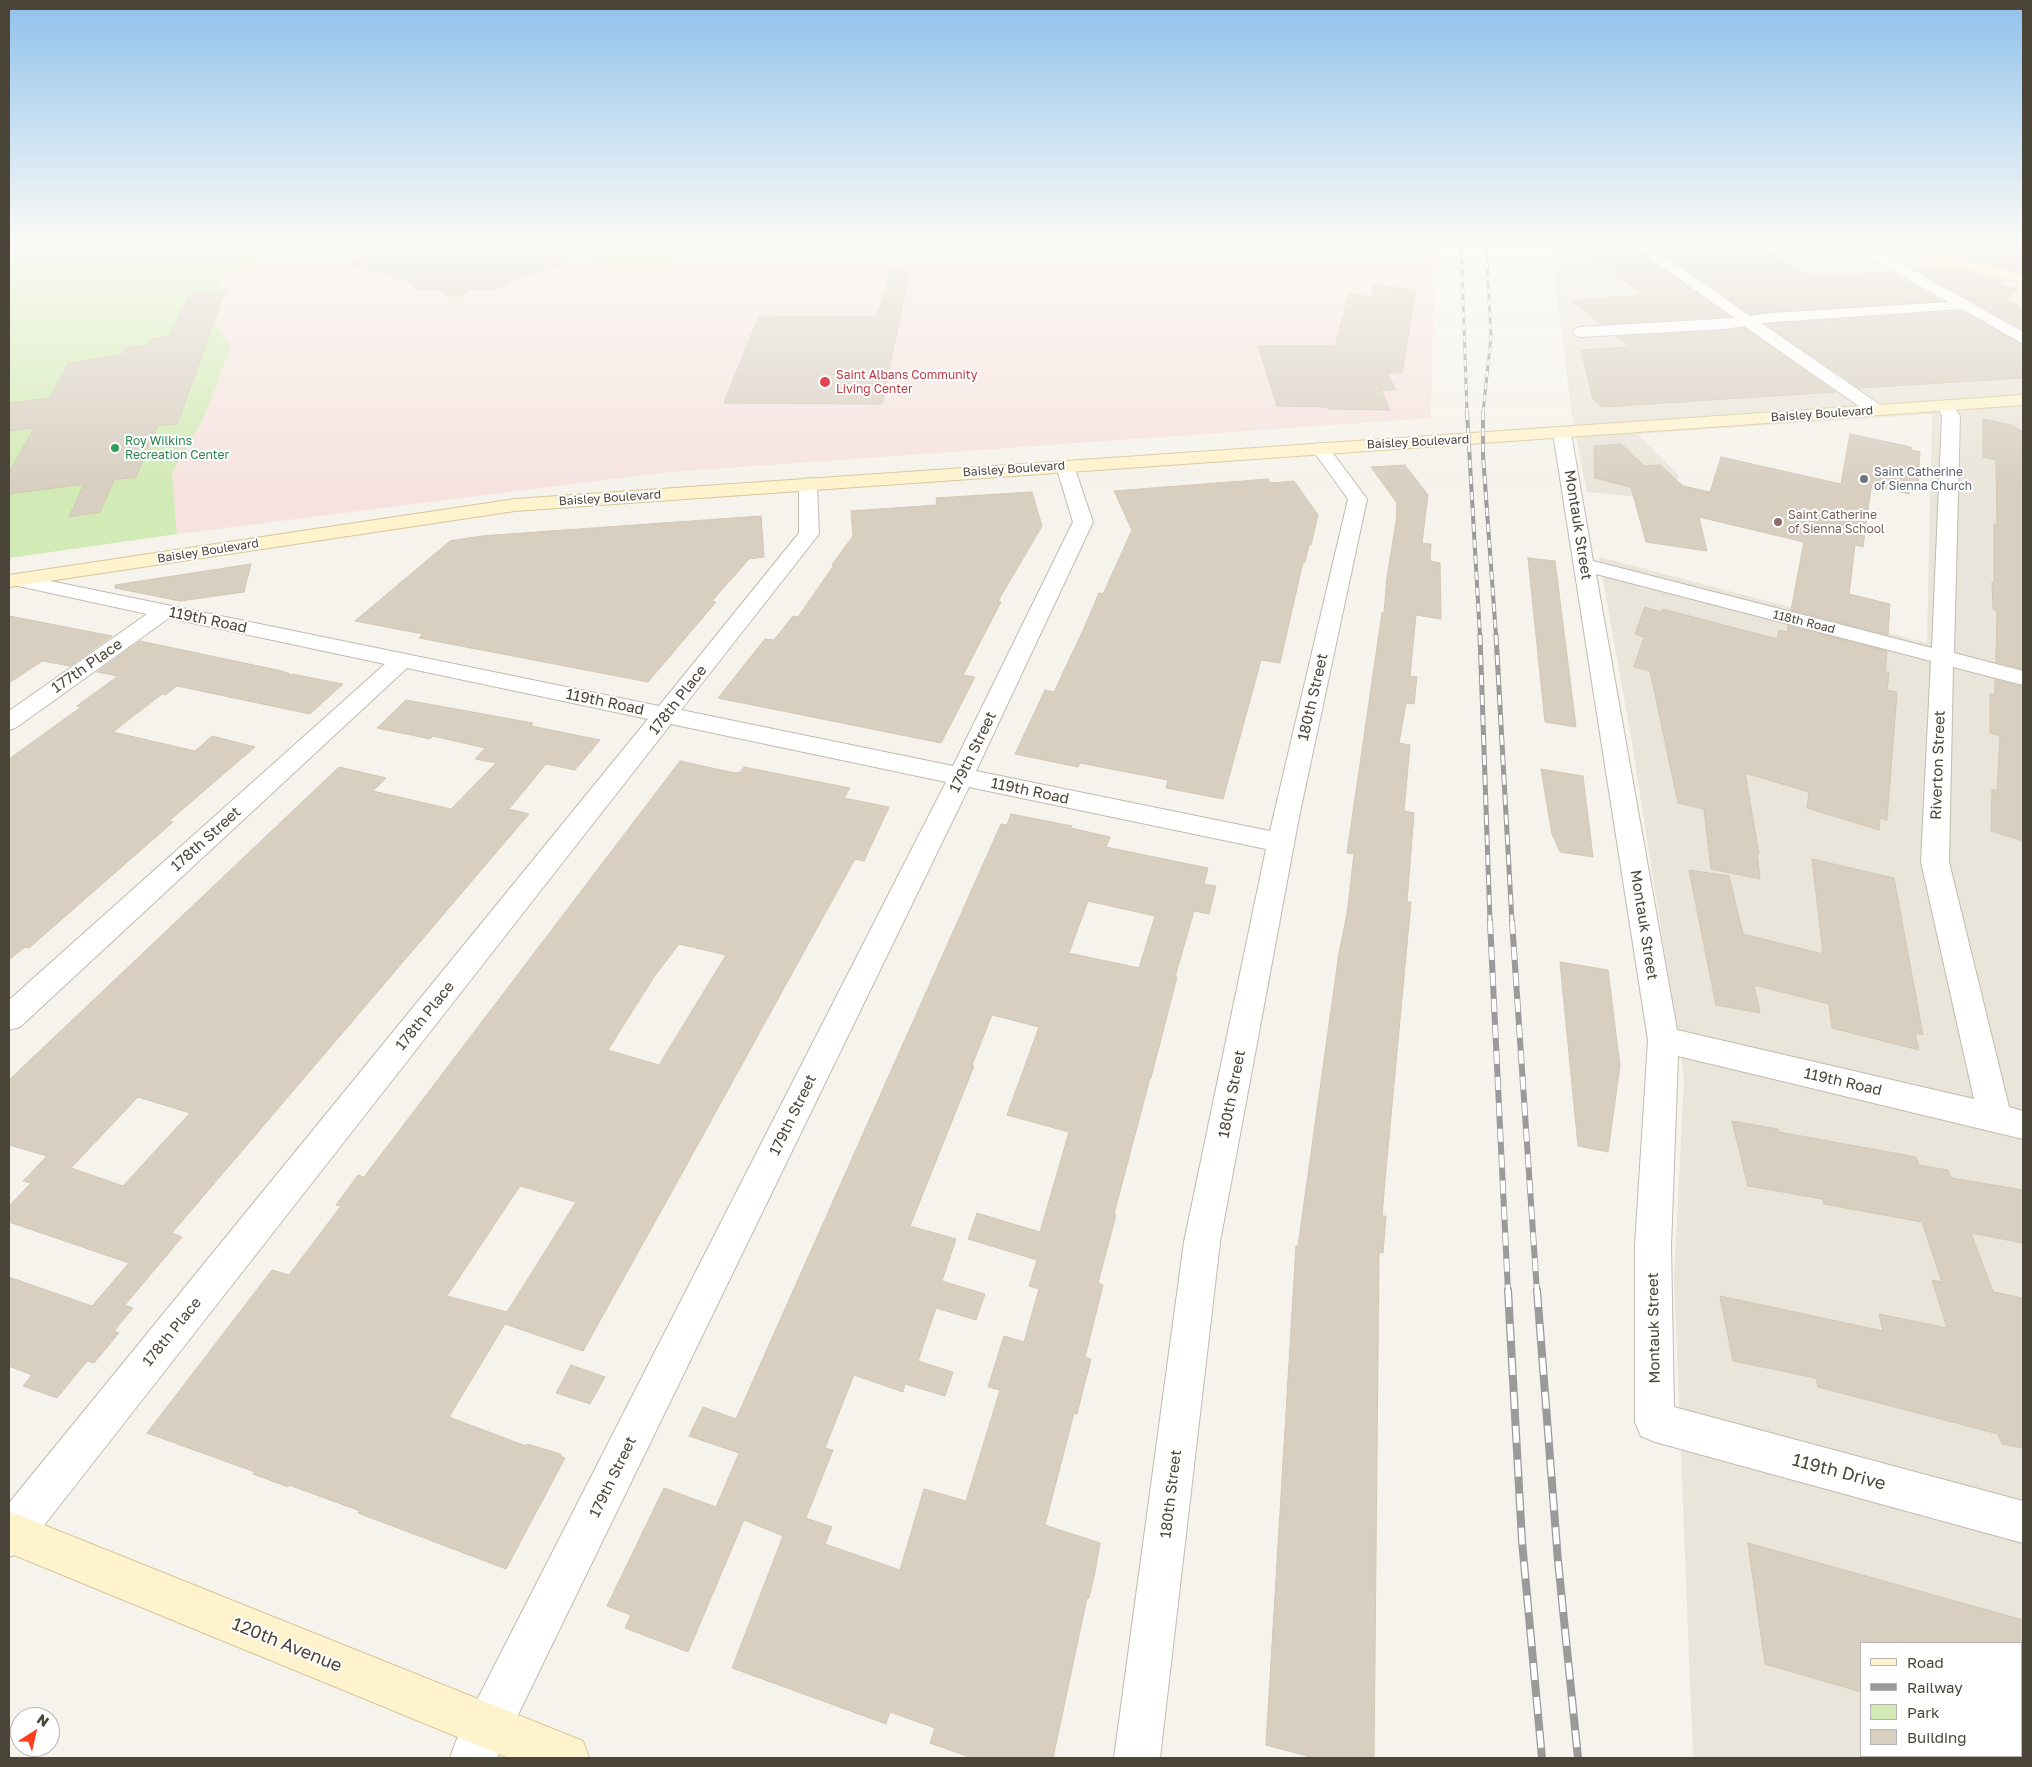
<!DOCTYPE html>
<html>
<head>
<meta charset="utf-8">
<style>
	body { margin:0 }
	#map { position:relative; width:2032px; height:1767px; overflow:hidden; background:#f6f3ec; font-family:"Golos Text",sans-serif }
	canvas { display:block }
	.frame { position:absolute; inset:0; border:10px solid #4b4439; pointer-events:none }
	.legend { position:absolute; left:1860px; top:1642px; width:162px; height:115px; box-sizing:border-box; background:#fff; border:1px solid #b7b4b0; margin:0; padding:6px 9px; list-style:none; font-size:15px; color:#4b4439 }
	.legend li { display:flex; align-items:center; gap:10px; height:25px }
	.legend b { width:25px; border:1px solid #b7b4b0 }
	.north { position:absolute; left:10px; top:1707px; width:50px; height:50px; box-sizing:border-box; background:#fff; border:1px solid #b7b4b0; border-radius:50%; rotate:35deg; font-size:14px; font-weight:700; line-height:20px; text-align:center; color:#4b4439 }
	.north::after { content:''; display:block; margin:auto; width:18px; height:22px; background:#fc3f1d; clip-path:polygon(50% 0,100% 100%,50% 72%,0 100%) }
</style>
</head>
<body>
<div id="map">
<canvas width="2032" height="1767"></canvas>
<div class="frame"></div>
<ul class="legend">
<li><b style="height:6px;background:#fff3cd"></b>Road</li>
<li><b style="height:6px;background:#9a9a9a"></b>Railway</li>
<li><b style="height:14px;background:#d2eab5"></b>Park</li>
<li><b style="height:14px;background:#d8cfc1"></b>Building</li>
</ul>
<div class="north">N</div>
</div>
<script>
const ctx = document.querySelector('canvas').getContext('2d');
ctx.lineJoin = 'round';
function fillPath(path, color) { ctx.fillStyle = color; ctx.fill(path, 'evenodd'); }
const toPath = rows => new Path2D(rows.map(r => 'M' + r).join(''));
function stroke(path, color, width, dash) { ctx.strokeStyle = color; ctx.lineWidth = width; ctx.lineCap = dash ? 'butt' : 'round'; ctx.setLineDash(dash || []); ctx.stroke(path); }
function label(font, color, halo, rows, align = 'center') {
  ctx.font = font + ' "Golos Text",sans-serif'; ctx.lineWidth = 4; ctx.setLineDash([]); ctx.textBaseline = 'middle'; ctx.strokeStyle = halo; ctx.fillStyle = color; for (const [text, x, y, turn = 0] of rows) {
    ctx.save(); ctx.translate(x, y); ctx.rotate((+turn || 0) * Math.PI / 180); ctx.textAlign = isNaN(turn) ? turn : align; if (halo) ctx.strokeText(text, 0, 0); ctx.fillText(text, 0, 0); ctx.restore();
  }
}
fillPath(toPath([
	[1550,240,1623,240,1743,325,1967,313,2023,345,2023,1758,1693,1758,1674,1278,1684,1077,1632,743,1599,557,1927,643,1932,414,1638,434,1679,476,1667,500,1587,492,1572,416],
	[1861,1643,2021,1643,2021,1756,1861,1756]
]), '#eae5da');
fillPath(toPath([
	[1881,240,1982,240,2023,250,2023,274],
	[1876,250,2023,285,2023,332]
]), '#f7ead8');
fillPath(toPath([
	[1651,240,1829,240,1920,291,1743,303]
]), '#efe8d6');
fillPath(toPath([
	[308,240,1435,240,1431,418,669,472,177,534,172,473,203,420,207,313,223,277]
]), '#f6e3e0');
fillPath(toPath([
	[9,240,308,240,223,277,207,313,231,346,203,420,172,473,177,534,9,558],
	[604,240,686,240,674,264,589,264]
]), '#d2eab5');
const building = toPath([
	[377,240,500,240,487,256,569,255,570,262,511,280,506,287,497,287,495,289,468,289,463,296,448,296,438,289,411,289,416,284,380,273,382,271,373,271,352,265,377,240],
	[1682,240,1750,240,1805,274,1819,273,1824,276,1891,272,1942,301,1750,314,1647,242,1682,240],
	[1941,240,2003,240,2023,245,2023,270,2018,269,2016,271,1991,265,2001,265,1940,250,1941,240],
	[1626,243,1729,316,1601,324,1573,301,1643,295,1581,246,1626,243],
	[1951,268,2005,281,2001,285,2018,289,2007,299,2023,308,2023,330,1917,270,1951,268],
	[891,269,909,274,882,404,724,403,759,316,877,317,891,269],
	[1374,285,1416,290,1402,373,1387,373,1396,390,1381,390,1390,410,1329,409,1327,407,1277,406,1258,346,1335,346,1349,294,1371,297,1374,285],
	[226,289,177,424,157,426,136,477,114,480,100,512,69,517,84,484,9,494,9,473,34,428,9,431,9,403,50,398,69,363,122,355,125,348,147,346,150,339,169,337,191,292,226,289],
	[1962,311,2023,345,2023,378,1859,388,1766,324,1962,311],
	[1744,328,1835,392,1602,407,1593,399,1581,350,1629,347,1616,337,1725,331,1744,328],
	[1983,419,2011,425,2023,432,2023,669,1996,662,1997,611,1993,609,1992,582,1994,583,1994,524,1997,525,1996,460,1983,457,1983,419],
	[1850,434,1911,447,1911,450,1920,452,1918,482,1914,481,1913,486,1910,485,1909,494,1883,488,1882,491,1871,488,1863,547,1855,545,1849,594,1890,604,1888,635,1791,610,1804,542,1699,517,1707,551,1646,542,1631,487,1595,478,1594,446,1621,444,1644,466,1660,465,1683,486,1710,492,1721,457,1841,484,1850,434],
	[1405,465,1428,495,1422,543,1431,544,1430,561,1440,563,1441,619,1416,615,1410,676,1417,677,1414,704,1406,703,1399,743,1410,745,1404,811,1414,813,1407,902,1411,902,1385,1180,1382,1216,1386,1216,1383,1253,1379,1252,1374,1758,1314,1758,1266,1745,1296,1246,1298,1246,1339,953,1347,914,1354,854,1347,853,1382,613,1384,613,1387,577,1396,522,1397,503,1371,467,1405,465],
	[1268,479,1270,483,1294,481,1318,515,1311,545,1309,545,1305,562,1303,562,1280,663,1261,660,1223,799,1166,788,1168,780,1080,763,1078,767,1015,754,1045,690,1054,692,1085,626,1099,593,1103,594,1132,530,1114,491,1268,479],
	[1032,492,1042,526,998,601,1001,602,963,675,975,677,941,743,718,698,765,639,774,640,793,616,798,617,834,565,832,565,853,536,851,511,937,505,936,498,1032,492],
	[761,516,764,557,749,559,712,601,716,602,648,682,419,638,423,634,355,621,450,541,481,536,761,516],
	[1528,558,1555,561,1576,727,1545,722,1528,558],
	[251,564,244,592,180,601,115,588,115,585,251,564],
	[1645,607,1662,612,1663,609,1777,639,1779,630,1787,632,1788,626,1887,651,1885,672,1889,672,1887,690,1897,692,1887,820,1880,818,1879,830,1807,808,1809,792,1745,773,1759,854,1757,853,1760,879,1711,869,1704,809,1678,803,1650,671,1634,667,1644,637,1635,634,1645,607],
	[9,616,112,636,70,666,42,661,9,683,9,616],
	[140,641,282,671,290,674,290,677,292,674,343,684,310,714,177,686,165,695,162,694,113,732,195,751,212,736,255,747,169,821,173,822,100,886,29,948,25,947,9,960,9,759,81,707,77,706,118,676,97,672,140,641],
	[1995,680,2023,687,2023,841,1991,831,1992,789,1997,791,2000,736,1990,733,1990,694,1995,695,1995,680],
	[406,700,533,723,531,726,600,740,575,770,546,764,509,809,529,814,172,1233,182,1237,125,1305,133,1308,114,1331,119,1333,94,1363,87,1361,57,1398,23,1386,32,1375,9,1366,9,1277,92,1306,129,1263,9,1222,9,1206,31,1183,23,1181,47,1156,9,1145,9,1080,339,767,386,778,373,791,451,809,496,763,475,759,485,748,433,736,430,739,377,728,406,700],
	[138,1097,190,1113,123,1186,71,1168,138,1097],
	[680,761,735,773,740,772,744,767,850,788,844,798,889,807,864,861,855,859,675,1186,583,1351,505,1324,449,1417,526,1446,527,1444,561,1454,560,1456,565,1458,506,1569,358,1513,360,1511,289,1485,288,1487,253,1474,255,1472,147,1433,272,1270,289,1275,341,1206,336,1205,358,1175,364,1177,680,761],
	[679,944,726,955,659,1065,608,1050,654,977,679,944],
	[520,1186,576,1202,507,1312,447,1296,520,1186],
	[1541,769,1583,776,1593,857,1560,852,1552,834,1541,769],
	[1011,814,1072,826,1071,828,1110,837,1106,847,1208,868,1204,884,1216,886,1209,914,1194,911,1175,977,1177,977,1151,1078,1150,1078,1114,1214,1116,1215,1098,1283,1103,1285,1085,1357,1091,1359,1077,1414,1074,1413,1045,1525,1100,1543,1095,1572,1089,1598,1087,1598,1053,1758,972,1758,930,1743,935,1728,890,1712,886,1724,732,1668,783,1536,744,1520,688,1652,625,1628,631,1615,607,1606,664,1488,716,1507,739,1453,689,1436,703,1407,736,1419,1001,824,1007,825,1011,814],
	[1088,901,1155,916,1139,968,1069,953,1088,901],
	[992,1015,1039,1027,1007,1115,1069,1132,1040,1232,977,1213,968,1239,1037,1260,1029,1286,1039,1289,1024,1342,1004,1336,988,1387,1000,1390,966,1501,924,1489,900,1570,825,1544,832,1527,806,1518,833,1450,825,1448,854,1375,903,1392,905,1384,945,1396,953,1372,918,1361,936,1308,976,1320,985,1294,942,1281,956,1239,910,1226,974,1066,972,1065,992,1015],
	[1812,859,1894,878,1923,1035,1915,1033,1919,1050,1832,1028,1829,1004,1754,985,1760,1013,1716,1005,1689,870,1729,876,1743,934,1823,954,1812,859],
	[1560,962,1608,970,1620,1066,1608,1152,1578,1146,1560,962],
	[1732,1121,1778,1129,1779,1132,1916,1157,1919,1165,1948,1170,1951,1178,2023,1190,2023,1243,1971,1233,1993,1292,2023,1298,2023,1448,2002,1444,1998,1434,1818,1387,1816,1378,1733,1361,1720,1296,1883,1331,1879,1314,1947,1328,1932,1280,1942,1282,1922,1222,1824,1204,1823,1199,1748,1186,1732,1121],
	[571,1365,605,1377,590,1404,556,1393,571,1365],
	[1748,1543,2023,1620,2023,1643,1861,1643,1861,1692,1765,1664,1748,1543]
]);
fillPath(building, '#d8cfc1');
stroke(building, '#d3c7b4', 1);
const street = toPath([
	[1625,240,1640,240,1750,316,1771,313,1948,302,1860,252,1852,241,1865,240,1870,246,2023,332,2023,343,2018,341,1962,309,1761,323,1882,406,1885,410,1882,414,1876,415,1870,414,1744,326,1725,329,1580,337,1575,335,1572,332,1575,329,1580,327,1734,318,1625,240],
	[1945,401,1951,402,1960,416,1954,653,2023,671,2023,685,1953,667,1949,862,2009,1107,2023,1111,2023,1139,1678,1056,1671,1246,1674,1407,2023,1501,2023,1543,1655,1442,1641,1436,1635,1422,1635,1246,1648,1040,1553,433,1556,429,1562,428,1568,429,1571,433,1593,561,1932,648,1942,416,1937,406,1939,402,1945,401],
	[1596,574,1931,661,1921,862,1974,1099,1677,1030,1596,574],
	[1320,443,1326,444,1367,499,1299,817,1220,1242,1160,1758,1114,1758,1184,1242,1266,849,969,787,497,1758,450,1758,456,1741,946,782,671,724,24,1551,9,1557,9,1503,648,719,407,668,20,1027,9,1030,9,1000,385,664,169,618,17,727,9,730,9,711,147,614,9,584,9,576,16,574,659,706,799,533,799,484,801,480,808,478,815,480,817,484,819,534,681,710,953,766,1073,522,1056,466,1059,462,1065,461,1071,462,1074,466,1093,522,976,771,1270,831,1348,499,1311,448,1314,444,1320,443]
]);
const secondary = toPath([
	[1851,240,1875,240,2023,275,2023,283,1857,244,1851,240],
	[2023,395,2023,405,515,511,9,587,9,575,515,499,2023,395],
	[9,1511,583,1741,589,1758,509,1758,9,1553,9,1511]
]);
stroke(street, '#c2bbae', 2);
stroke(secondary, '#d6c79b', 2);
fillPath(street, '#fff');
fillPath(secondary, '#fff3cd');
const railFar4 = toPath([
	[1461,240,1467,413],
	[1483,413,1491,336,1486,240]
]);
const railFar3 = toPath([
	[1467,412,1480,636],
	[1483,412,1483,455,1496,636]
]);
const railFar2 = toPath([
	[1480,635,1490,922],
	[1496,635,1512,922]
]);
const railFar1 = toPath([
	[1490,921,1508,1292],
	[1512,921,1537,1292]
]);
const rail = toPath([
	[1508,1290,1522,1541,1542,1758],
	[1537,1290,1558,1561,1578,1758]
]);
stroke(railFar4, '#9a9a9a', 3);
stroke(railFar3, '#9a9a9a', 4);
stroke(railFar2, '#9a9a9a', 5);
stroke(railFar1, '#9a9a9a', 6);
stroke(rail, '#9a9a9a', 8);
stroke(railFar4, '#fff', 2, [6]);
stroke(railFar3, '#fff', 2.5, [8]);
stroke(railFar2, '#fff', 3, [10]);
stroke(railFar1, '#fff', 4.5, [13]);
stroke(rail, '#fff', 5.5, [17]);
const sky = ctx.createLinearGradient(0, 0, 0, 488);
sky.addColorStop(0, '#8fc1ec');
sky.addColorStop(0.49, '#fbfaf6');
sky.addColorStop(1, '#fbfaf600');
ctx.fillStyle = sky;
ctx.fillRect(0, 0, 2032, 488);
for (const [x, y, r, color] of [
	[825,382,6,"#e0444e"],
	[115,448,5,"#2e9e5b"],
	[1864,479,5,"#6b7280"],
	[1778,522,5,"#8d6e63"]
]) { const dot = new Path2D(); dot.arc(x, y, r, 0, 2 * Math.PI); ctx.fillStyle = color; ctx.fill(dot); stroke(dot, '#fff', 2); }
label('12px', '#be3a42', '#fff', [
	["Saint Albans Community",836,375],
	["Living Center",836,389]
], 'left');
label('12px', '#4b4439', '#fff', [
	["Baisley Boulevard",1822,414,-4],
	["Baisley Boulevard",1418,442,-3],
	["Baisley Boulevard",1014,469,-4],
	["Baisley Boulevard",610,498,-4],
	["Baisley Boulevard",208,551,-9],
	["118th Road",1804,622,14]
]);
label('12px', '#27864d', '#fff', [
	["Roy Wilkins",125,441],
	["Recreation Center",125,455]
], 'left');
label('12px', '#5b616d', '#fff', [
	["Saint Catherine",1874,472],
	["of Sienna Church",1874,486]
], 'left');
label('12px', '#785e54', '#fff', [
	["Saint Catherine",1788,515],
	["of Sienna School",1788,529]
], 'left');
label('15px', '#4b4439', '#fff', [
	["Montauk Street",1578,525,81],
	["119th Road",208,620,12],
	["177th Place",87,666,-35],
	["180th Street",1313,697,-77],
	["178th Place",678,700,-52],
	["119th Road",605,702,12],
	["179th Street",973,752,-64],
	["Riverton Street",1938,765,-88],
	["119th Road",1030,791,12],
	["178th Street",206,839,-42],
	["Montauk Street",1644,925,81],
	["178th Place",425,1016,-51],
	["119th Road",1843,1082,13],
	["180th Street",1232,1094,-79],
	["179th Street",793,1115,-64],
	["Montauk Street",1654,1328,-91],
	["178th Place",172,1332,-51],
	["179th Street",613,1477,-64],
	["180th Street",1171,1494,-83]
]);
label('18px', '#4b4439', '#fff', [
	["119th Drive",1839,1472,15],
	["120th Avenue",287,1645,22]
]);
</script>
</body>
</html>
